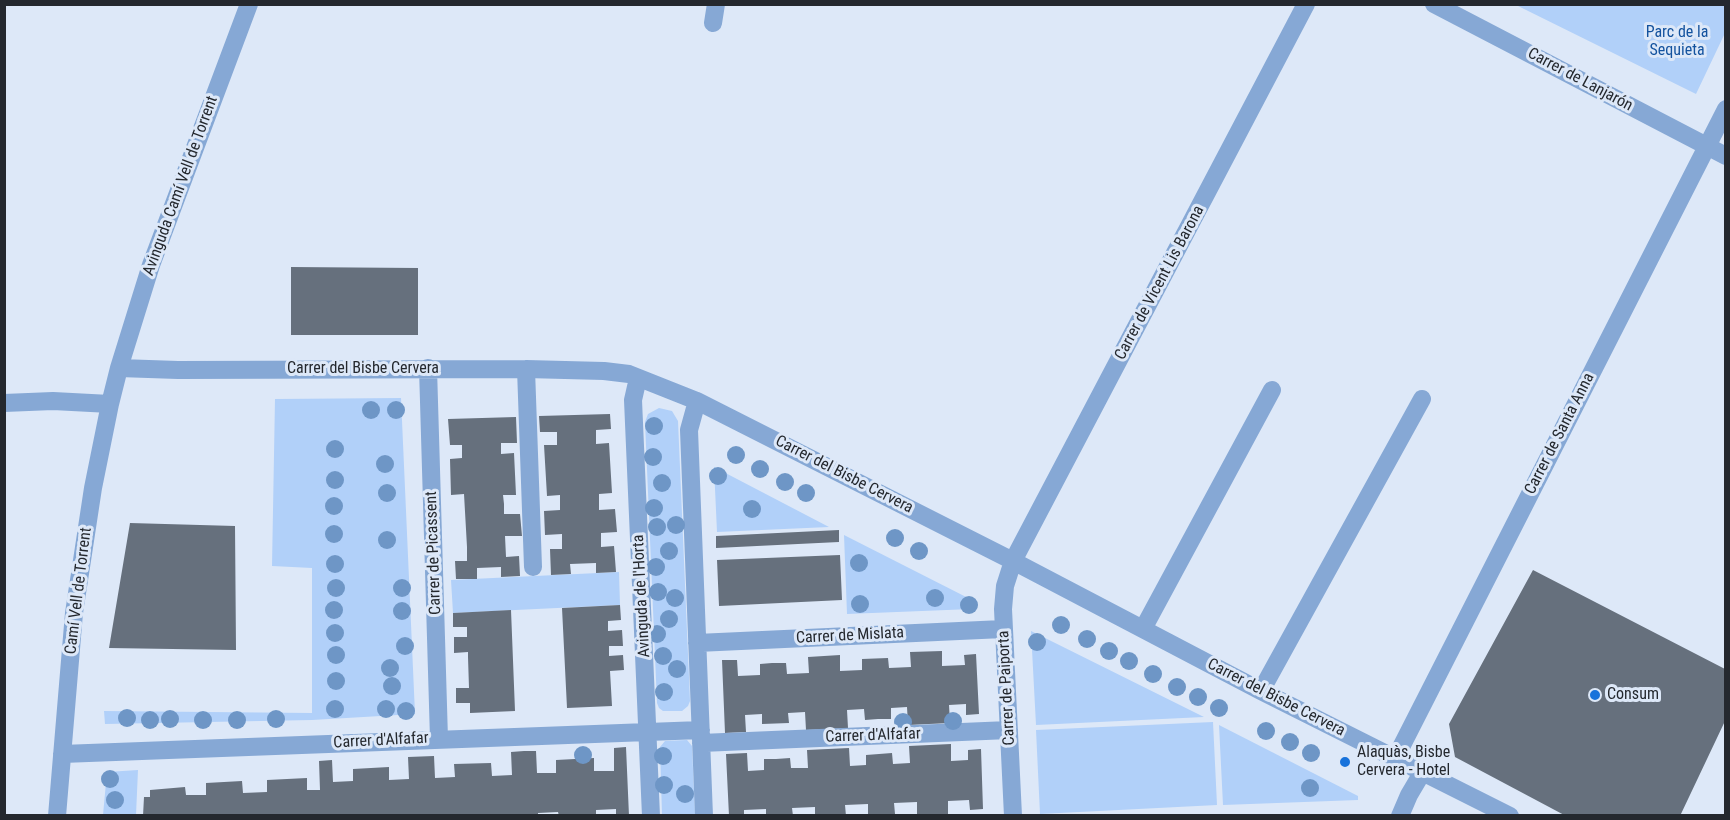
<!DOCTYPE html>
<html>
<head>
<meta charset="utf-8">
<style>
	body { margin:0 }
	#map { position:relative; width:1730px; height:820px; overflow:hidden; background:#dde8f8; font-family:"Roboto Condensed",sans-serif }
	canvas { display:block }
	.frame { position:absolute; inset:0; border:6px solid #24282e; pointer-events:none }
</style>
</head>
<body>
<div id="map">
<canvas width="1730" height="820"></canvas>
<div class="frame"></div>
</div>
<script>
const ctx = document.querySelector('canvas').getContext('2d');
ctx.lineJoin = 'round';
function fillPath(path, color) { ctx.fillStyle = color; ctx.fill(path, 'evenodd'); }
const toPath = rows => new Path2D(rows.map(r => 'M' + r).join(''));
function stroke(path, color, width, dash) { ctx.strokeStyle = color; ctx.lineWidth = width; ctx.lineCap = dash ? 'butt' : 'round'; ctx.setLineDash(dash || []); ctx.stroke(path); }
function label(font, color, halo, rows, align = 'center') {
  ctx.font = font + ' "Roboto Condensed",sans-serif'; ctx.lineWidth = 6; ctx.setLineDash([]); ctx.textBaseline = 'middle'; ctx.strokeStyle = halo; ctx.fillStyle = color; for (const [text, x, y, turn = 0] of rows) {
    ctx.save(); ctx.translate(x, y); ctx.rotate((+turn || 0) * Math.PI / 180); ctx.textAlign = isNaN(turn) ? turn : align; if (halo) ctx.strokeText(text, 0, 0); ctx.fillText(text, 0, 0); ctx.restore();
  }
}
fillPath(toPath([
	[1516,5,1725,5,1725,33,1696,94],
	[401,398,415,714,312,720,105,724,104,711,312,713,312,568,272,566,275,399],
	[659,408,672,411,678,421,690,701,688,706,682,711,663,711,659,708,657,703,645,422,648,414],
	[714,467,829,527,717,532],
	[844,535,974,601,972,609,847,614],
	[619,572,620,605,453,613,451,580],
	[1031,631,1204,717,1036,725],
	[1213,722,1217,805,1040,814,1036,730],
	[1219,725,1358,796,1358,800,1223,805],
	[687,740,692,746,695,815,662,815,660,747,665,741],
	[138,770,136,815,103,815,107,772]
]), '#b1d0f9');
fillPath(toPath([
	[291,267,418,268,418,335,291,335],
	[610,414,611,429,596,430,596,444,609,443,612,493,599,494,599,510,615,509,617,532,601,533,601,547,614,546,616,572,596,573,596,563,570,564,571,574,551,575,550,549,562,549,562,534,545,535,544,511,560,510,560,495,547,496,544,445,557,445,557,432,540,432,539,416],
	[516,417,517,443,501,443,501,454,514,453,516,495,503,495,504,504,504,514,520,514,522,536,505,536,506,557,519,556,520,576,501,577,501,567,477,568,477,579,456,579,455,561,467,561,467,547,464,494,451,495,450,459,462,458,462,445,450,445,448,419],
	[130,523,235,526,236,650,109,648],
	[839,530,839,542,716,548,716,536],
	[840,555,842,600,719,606,717,560],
	[1533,570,1725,669,1725,721,1680,816,1566,816,1455,757,1449,724],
	[620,605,621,620,608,621,608,631,622,630,623,646,609,646,609,656,623,655,624,670,610,671,612,706,567,708,562,608],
	[511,610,515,711,470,713,470,703,456,703,456,688,469,688,468,657,468,652,454,653,454,637,467,637,467,627,453,627,453,613],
	[942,651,942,666,965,665,964,655,976,654,979,714,966,715,966,704,949,705,950,723,908,725,907,707,891,708,891,719,878,719,865,720,864,709,847,710,848,728,806,730,805,712,788,713,789,723,762,724,762,714,745,715,746,732,725,733,722,660,737,660,738,676,760,675,760,664,772,663,786,663,787,674,809,673,808,657,840,655,840,671,862,670,862,659,888,658,889,668,911,667,910,652],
	[951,744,951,761,968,760,968,750,981,749,983,809,970,810,969,800,948,801,948,816,917,816,917,802,894,803,895,814,868,815,868,804,845,805,846,816,815,816,815,807,792,808,793,816,766,816,766,809,744,810,744,816,729,816,726,754,747,753,748,771,764,770,764,759,776,759,790,758,791,768,808,768,807,750,849,748,850,766,866,765,866,755,892,753,893,764,910,763,909,746],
	[626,747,629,816,616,816,616,809,596,810,596,816,559,816,558,812,538,813,538,816,513,816,513,814,494,816,143,816,144,797,150,797,150,790,185,787,186,795,206,795,206,783,242,781,243,793,267,792,267,780,307,778,307,790,320,790,319,761,332,760,333,782,353,781,353,769,389,767,389,780,409,779,408,757,434,756,435,778,455,777,454,764,491,763,492,776,512,775,511,752,524,751,536,751,537,773,556,773,556,760,594,758,594,771,614,771,614,748]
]), '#66707d');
stroke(toPath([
	[1434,4,1726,156],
	[713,23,716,4],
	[119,368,178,370,526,369,604,371,629,374,697,401,1013,561,1261,691,1510,816],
	[428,368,439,739],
	[526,369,533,567],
	[638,378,633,400,651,816],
	[697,401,689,430,704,816],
	[4,403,53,401,110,404],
	[1143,629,1272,390],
	[697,643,1003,629],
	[1261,691,1422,399],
	[701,743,1009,730],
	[62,754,701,730],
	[1395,759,1726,109],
	[57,816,74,613,93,488,110,404,119,368,151,265,249,4],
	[1013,816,1003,609,1005,586,1013,561,1306,4],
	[1400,816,1409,795,1422,773]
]), '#86a8d5', 18);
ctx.fillStyle = '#6e96c6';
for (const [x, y] of [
	[371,410],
	[396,410],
	[654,426],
	[335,449],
	[736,455],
	[653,457],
	[385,464],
	[760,469],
	[718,476],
	[335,480],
	[785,482],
	[662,483],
	[387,493],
	[806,493],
	[334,506],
	[654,508],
	[752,509],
	[676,525],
	[657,527],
	[334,534],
	[895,538],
	[387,540],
	[669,551],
	[919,551],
	[859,563],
	[335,564],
	[656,567],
	[336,588],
	[402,588],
	[658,592],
	[675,598],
	[935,598],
	[860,604],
	[969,605],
	[334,610],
	[402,611],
	[669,619],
	[1061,625],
	[335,633],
	[657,634],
	[1087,639],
	[1037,642],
	[405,646],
	[1109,651],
	[336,655],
	[663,656],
	[1129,661],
	[390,668],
	[677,669],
	[1153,674],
	[336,681],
	[392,686],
	[1177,687],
	[664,692],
	[1198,697],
	[1219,708],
	[335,709],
	[386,709],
	[406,711],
	[127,718],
	[170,719],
	[276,719],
	[150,720],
	[203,720],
	[237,720],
	[953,721],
	[903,722],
	[1266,731],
	[1290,742],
	[1311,753],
	[583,755],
	[663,756],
	[110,779],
	[664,785],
	[1310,788],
	[685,794],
	[115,800]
]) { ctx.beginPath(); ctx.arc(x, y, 9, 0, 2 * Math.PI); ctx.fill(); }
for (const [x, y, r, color] of [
	[1595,695,6,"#1772db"],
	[1345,762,6,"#1772db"]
]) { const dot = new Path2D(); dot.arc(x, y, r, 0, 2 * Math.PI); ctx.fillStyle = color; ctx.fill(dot); stroke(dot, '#dde8f8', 2); }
label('16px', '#13529e', '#dde8f8', [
	["Parc de la",1677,33],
	["Sequieta",1677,51]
]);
label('16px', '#24282e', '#dde8f8', [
	["Carrer de Lanjarón",1580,80,28],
	["Avinguda Camí Vell de Torrent",181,186,-70],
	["Carrer de Vicent Lis Barona",1160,283,-62],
	["Carrer del Bisbe Cervera",363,369],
	["Carrer de Santa Anna",1560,434,-63],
	["Carrer del Bisbe Cervera",844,475,27],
	["Carrer de Picassent",434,553,-92],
	["Camí Vell de Torrent",79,591,-83],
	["Avinguda de l'Horta",642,596,-93],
	["Carrer de Mislata",850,636,-3],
	["Carrer de Paiporta",1007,688,-93],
	["Carrer del Bisbe Cervera",1276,698,27],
	["Carrer d'Alfafar",873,736,-2],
	["Carrer d'Alfafar",381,741,-3]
]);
label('16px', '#24282e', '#dde8f8', [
	["Consum",1607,695],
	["Alaquàs, Bisbe",1357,753],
	["Cervera - Hotel",1357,771]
], 'left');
</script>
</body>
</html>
